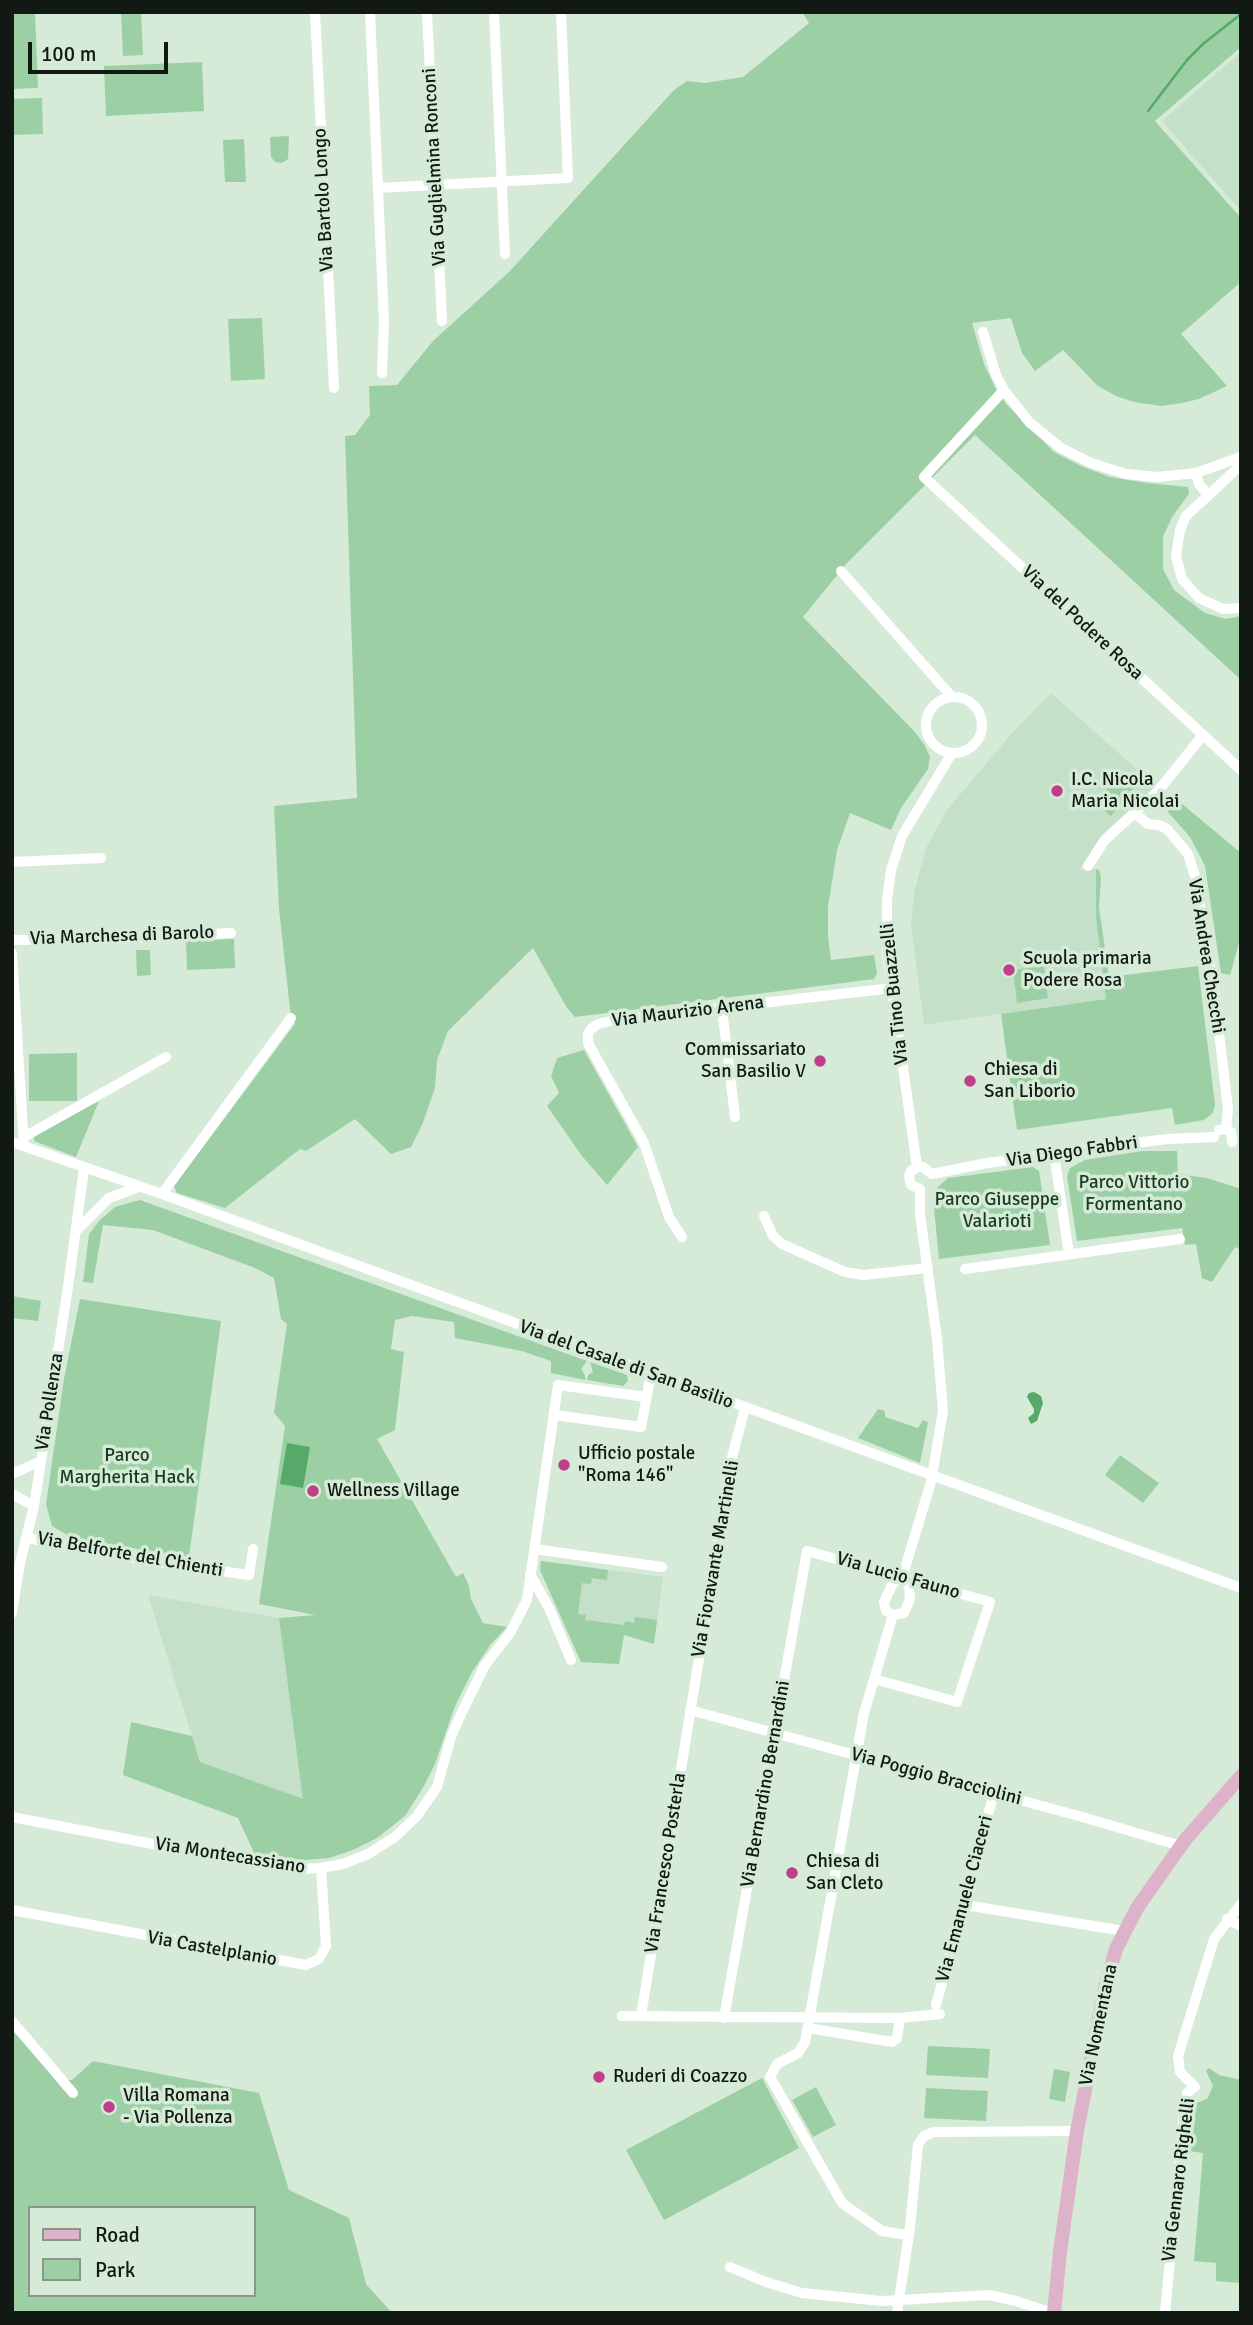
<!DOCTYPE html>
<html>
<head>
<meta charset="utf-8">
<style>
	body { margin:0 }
	#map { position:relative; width:1253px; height:2325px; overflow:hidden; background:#d5ebd8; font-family:Signika,sans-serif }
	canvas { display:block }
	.frame { position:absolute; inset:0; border:14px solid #111912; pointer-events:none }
	.legend { position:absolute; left:28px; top:2206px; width:228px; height:91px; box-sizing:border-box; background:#d5ebd8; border:2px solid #879789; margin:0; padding:9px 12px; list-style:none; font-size:21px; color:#111912 }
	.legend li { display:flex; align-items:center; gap:14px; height:35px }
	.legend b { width:35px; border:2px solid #879789 }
	.scale { position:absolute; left:28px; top:42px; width:140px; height:32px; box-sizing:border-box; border:4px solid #111912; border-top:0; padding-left:9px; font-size:21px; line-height:24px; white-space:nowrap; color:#111912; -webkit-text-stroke:5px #d5ebd8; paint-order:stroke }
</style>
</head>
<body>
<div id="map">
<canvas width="1253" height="2325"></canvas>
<div class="frame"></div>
<ul class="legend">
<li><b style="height:9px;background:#ddb3c9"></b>Road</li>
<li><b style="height:19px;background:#9ccfa4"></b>Park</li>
</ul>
<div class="scale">100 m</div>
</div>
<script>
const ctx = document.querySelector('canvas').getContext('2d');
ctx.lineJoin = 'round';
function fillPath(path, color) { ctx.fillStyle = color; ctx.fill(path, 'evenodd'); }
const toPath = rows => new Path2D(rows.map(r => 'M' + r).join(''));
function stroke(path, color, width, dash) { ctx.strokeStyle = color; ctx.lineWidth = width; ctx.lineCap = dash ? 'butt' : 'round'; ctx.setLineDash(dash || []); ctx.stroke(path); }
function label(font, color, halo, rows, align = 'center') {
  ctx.font = font + ' Signika,sans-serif'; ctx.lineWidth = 7; ctx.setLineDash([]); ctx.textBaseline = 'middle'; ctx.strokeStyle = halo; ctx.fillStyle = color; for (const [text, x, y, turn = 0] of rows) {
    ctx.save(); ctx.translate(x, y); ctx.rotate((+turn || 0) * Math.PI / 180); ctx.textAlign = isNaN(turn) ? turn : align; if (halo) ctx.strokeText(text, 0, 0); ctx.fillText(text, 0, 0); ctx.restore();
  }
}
fillPath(toPath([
	[1241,52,1241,211,1162,121],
	[1051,693,1157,787,1104,832,1079,870,1096,869,1096,917,1106,999,924,1025,911,924,914,893,926,848,947,810,1012,733],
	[541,1561,663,1577,654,1644,624,1635,619,1664,581,1662,540,1570],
	[148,1595,279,1618,304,1800,200,1762]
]), '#c4e0c8');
fillPath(toPath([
	[12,12,35,12,38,88,12,89],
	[121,12,141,12,143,55,123,56],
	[802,12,1241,12,1241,47,1155,121,1241,218,1241,282,1181,334,1227,386,1199,399,1182,403,1161,406,1134,402,1116,396,1098,386,1063,350,1035,371,1022,353,1011,318,972,323,984,364,996,389,1006,404,1054,452,1081,466,1110,477,1147,483,1188,487,1189,494,1172,517,1163,537,1163,569,1174,590,1205,613,1226,619,1241,616,1241,680,975,435,847,563,803,617,914,731,924,744,930,757,928,769,901,808,891,830,850,813,837,850,828,907,828,936,831,960,874,955,877,973,874,979,575,1017,567,1008,533,948,448,1031,437,1060,435,1088,422,1125,411,1147,391,1154,355,1119,306,1151,300,1149,225,1208,177,1193,174,1186,295,1024,291,1018,279,909,274,806,357,798,345,436,355,435,370,415,369,386,397,385,433,341,509,272,674,90,687,81,705,83,743,77,809,23],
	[202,62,204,111,106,116,104,66],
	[42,98,43,134,12,135,12,99],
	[289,136,288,159,282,163,275,162,271,157,270,137],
	[244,139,246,182,225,182,223,140],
	[262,318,265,379,231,381,228,319],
	[1120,774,1135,787,1111,816,1095,803],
	[1170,794,1241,853,1241,936,1230,975,1221,973,1205,866,1190,837,1168,812,1167,803],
	[1096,869,1099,870,1101,878,1099,907,1109,977,1198,966,1215,1105,1213,1113,1204,1120,1175,1125,1172,1108,1017,1130,1001,1014,1106,999,1096,917],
	[234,939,235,968,187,970,186,941],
	[136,950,150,950,151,975,137,976],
	[1044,966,1048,998,1017,1003,1013,970],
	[584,1050,638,1147,607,1185,582,1156,547,1106,559,1093,551,1076,557,1058],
	[77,1053,77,1101,29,1101,29,1054],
	[99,1101,76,1157,34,1141,34,1136],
	[1142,1151,1177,1151,1178,1174,1207,1178,1241,1189,1241,1250,1235,1247,1212,1282,1202,1278,1196,1244,1185,1245,1182,1228,1077,1241,1067,1176,1070,1168,1085,1160],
	[1033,1167,1039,1171,1050,1245,939,1259,933,1198,938,1187,948,1178],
	[140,1200,587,1361,581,1369,585,1375,585,1380,551,1373,551,1361,522,1351,455,1338,454,1322,412,1316,395,1320,391,1349,404,1352,395,1430,377,1439,456,1577,463,1573,469,1586,471,1599,483,1623,507,1627,491,1644,472,1672,455,1706,435,1764,424,1786,405,1816,377,1838,353,1850,329,1858,304,1860,255,1855,238,1818,123,1775,131,1722,192,1736,200,1762,303,1799,279,1618,315,1615,259,1604,285,1426,274,1413,287,1324,281,1319,274,1278,255,1268,153,1230,103,1225,93,1283,83,1282,89,1234,99,1221,115,1207],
	[12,1296,41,1301,38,1321,12,1318],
	[80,1299,221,1321,189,1557,74,1539,52,1526,46,1504,64,1379],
	[590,1362,627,1375,628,1381,623,1386,587,1380,588,1375,593,1372],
	[878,1409,885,1411,885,1417,918,1428,923,1420,928,1422,920,1463,858,1438],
	[1120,1455,1159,1483,1143,1503,1105,1475],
	[541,1561,608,1570,607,1580,592,1578,591,1584,582,1583,578,1614,586,1615,585,1620,624,1625,625,1621,634,1623,635,1617,657,1620,654,1644,624,1635,619,1664,581,1662,540,1570],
	[12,2030,56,2080,72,2080,93,2061,259,2093,289,2190,349,2218,366,2284,392,2313,12,2313],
	[30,2208,254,2208,254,2295,30,2295],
	[928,2046,990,2049,988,2078,926,2075],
	[1209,2068,1219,2075,1241,2080,1241,2283,1216,2281,1216,2263,1194,2261,1203,2153,1189,2151,1194,2104,1207,2099,1213,2086,1206,2071],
	[1054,2069,1070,2072,1065,2102,1049,2099],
	[762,2078,799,2148,664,2220,626,2150],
	[816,2087,836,2125,813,2137,792,2100],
	[926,2088,988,2091,986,2121,924,2118]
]), '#9ccfa4');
fillPath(toPath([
	[1034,1392,1041,1396,1043,1403,1037,1421,1031,1424,1028,1418,1034,1413,1034,1409,1027,1397,1029,1393],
	[287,1443,310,1447,303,1488,280,1484]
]), '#56a968');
stroke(toPath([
	[1148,111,1187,60,1203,44,1241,14]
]), '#56a968', 2.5);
stroke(toPath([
	[315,12,334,388],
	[370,12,384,321,382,373],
	[427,12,442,321],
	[494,12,505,254],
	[378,188,568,178,561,12],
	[983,332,996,375,1004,390,1029,422,1061,448,1091,463,1126,474,1157,477,1196,473],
	[1004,390,924,477,1241,770],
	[1241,465,1186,516,1180,530,1176,556,1182,579,1199,598,1223,609,1241,608],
	[1208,495,1199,484,1196,473,1241,457],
	[841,571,952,697],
	'926 725a28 28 0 1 1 56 0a28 28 0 1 1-56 0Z',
	[1134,813,1148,824,1159,825,1167,829,1188,854,1195,876,1214,990,1228,1109,1226,1129],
	[12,862,101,858],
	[1088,866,1104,841,1158,791,1203,735],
	[12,940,109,939,231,933],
	[12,953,24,1146],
	[722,1008,735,1117],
	[1219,1130,1226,1129,1231,1132,1232,1142],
	[24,1137,166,1057],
	[12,1142,162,1194,1241,1588],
	[1054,1154,1069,1254],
	[917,1167,887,953,887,900,891,870,902,836,952,753],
	[932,1174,987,1163,1118,1145,1168,1139,1214,1137],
	[920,1189,911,1185,909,1176,911,1171,917,1167,923,1167,932,1174],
	[162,1194,291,1018],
	[764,1216,773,1236,782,1244,845,1272,864,1275,928,1268],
	[76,1231,109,1198,139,1187],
	[682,1237,669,1217,644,1143,588,1043,588,1034,591,1029,598,1024,614,1020,892,988],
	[965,1269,1180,1239],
	[555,1415,641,1427,651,1374],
	[12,1474,41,1461],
	[12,1494,34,1506],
	[27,1538,156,1562,249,1575,253,1549],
	[534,1549,662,1567],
	[530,1574,550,1610,571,1660],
	[902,1578,931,1482,943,1411,937,1339,920,1214,920,1189],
	[902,1578,909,1586,910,1599,904,1613,893,1615,886,1611,884,1602,893,1583,902,1578],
	[12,1613,20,1563,34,1506,68,1287,84,1169],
	[893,1615,864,1713,805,2042,798,2053,777,2064,770,2077,842,2203,882,2231,907,2235],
	[690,1710,1086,1818,1181,1846],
	[12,1817,210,1855,295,1869,321,1868,343,1864,368,1854,395,1837,417,1816,437,1787,451,1737,462,1712,485,1665,510,1633,527,1600,558,1385,646,1397],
	[965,1905,1124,1931],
	[12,1910,306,1965,319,1959,326,1946,321,1868],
	[1227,1919,1241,1926],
	[936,2005,994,1793],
	[622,2016,900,2018,940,2014],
	[641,2016,731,1461,745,1408],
	[724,2018,807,1551,990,1602,957,1702,874,1679],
	[12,2021,73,2093],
	[808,2028,892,2042,897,2038,900,2018],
	[730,2267,766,2282,802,2293,881,2301,989,2295,1016,2301,1052,2313],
	[897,2313,910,2227,918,2145,924,2136,934,2132,1077,2131],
	[1165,2313,1185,2102,1187,2093,1195,2087,1180,2072,1178,2056,1214,1939,1241,1904]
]), '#fff', 10);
stroke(toPath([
	[1054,2313,1060,2252,1077,2131,1105,1988,1116,1949,1137,1908,1185,1840,1241,1776]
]), '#ddb3c9', 14);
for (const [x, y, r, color] of [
	[1057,791,7,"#bf3f8a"],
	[1009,970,7,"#bf3f8a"],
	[820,1061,7,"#bf3f8a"],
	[970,1081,7,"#bf3f8a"],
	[564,1465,7,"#bf3f8a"],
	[313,1491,7,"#bf3f8a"],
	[792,1873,7,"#bf3f8a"],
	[599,2077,7,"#bf3f8a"],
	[109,2107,7,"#bf3f8a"]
]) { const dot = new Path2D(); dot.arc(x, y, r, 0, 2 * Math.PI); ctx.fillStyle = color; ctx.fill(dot); stroke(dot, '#d5ebd8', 2.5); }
label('19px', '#111912', '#d5ebd8', [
	["Via Guglielmina Ronconi",435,167,-93],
	["Via Bartolo Longo",324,200,-93],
	["Via del Podere Rosa",1082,623,43],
	["Via Marchesa di Barolo",122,936,-2],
	["Via Andrea Checchi",1206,956,81],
	["Via Tino Buazzelli",895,994,-96],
	["Via Maurizio Arena",688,1012,-7],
	["Via Diego Fabbri",1072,1152,-8],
	["Via del Casale di San Basilio",626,1365,20],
	["Via Pollenza",50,1402,-81],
	["Via Belforte del Chienti",130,1555,10],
	["Via Fioravante Martinelli",716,1559,-80],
	["Via Lucio Fauno",898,1576,16],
	["Via Poggio Bracciolini",936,1777,15],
	["Via Bernardino Bernardini",766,1784,-80],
	["Via Montecassiano",230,1856,9],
	["Via Francesco Posterla",666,1863,-81],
	["Via Emanuele Ciaceri",965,1899,-75],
	["Via Castelplanio",212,1949,10],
	["Via Nomentana",1099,2025,-78],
	["Via Gennaro Righelli",1179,2180,-83]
]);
label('19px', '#111912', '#d5ebd8', [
	["I.C. Nicola",1071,780],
	["Maria Nicolai",1071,802],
	["Scuola primaria",1023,959],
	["Podere Rosa",1023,981],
	["Commissariato",806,1050,"right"],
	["San Basilio V",806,1072,"right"],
	["Chiesa di",984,1070],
	["San Liborio",984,1092],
	["Ufficio postale",578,1454],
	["\"Roma 146\"",578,1476],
	["Wellness Village",327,1491],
	["Chiesa di",806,1862],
	["San Cleto",806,1884],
	["Ruderi di Coazzo",613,2077],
	["Villa Romana",123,2096],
	["- Via Pollenza",123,2118]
], 'left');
label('19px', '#193c21', '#d5ebd8', [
	["Parco Vittorio",1134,1183],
	["Formentano",1134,1205],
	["Parco Giuseppe",997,1200],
	["Valarioti",997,1222],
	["Parco",127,1456],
	["Margherita Hack",127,1478]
]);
</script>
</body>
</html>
